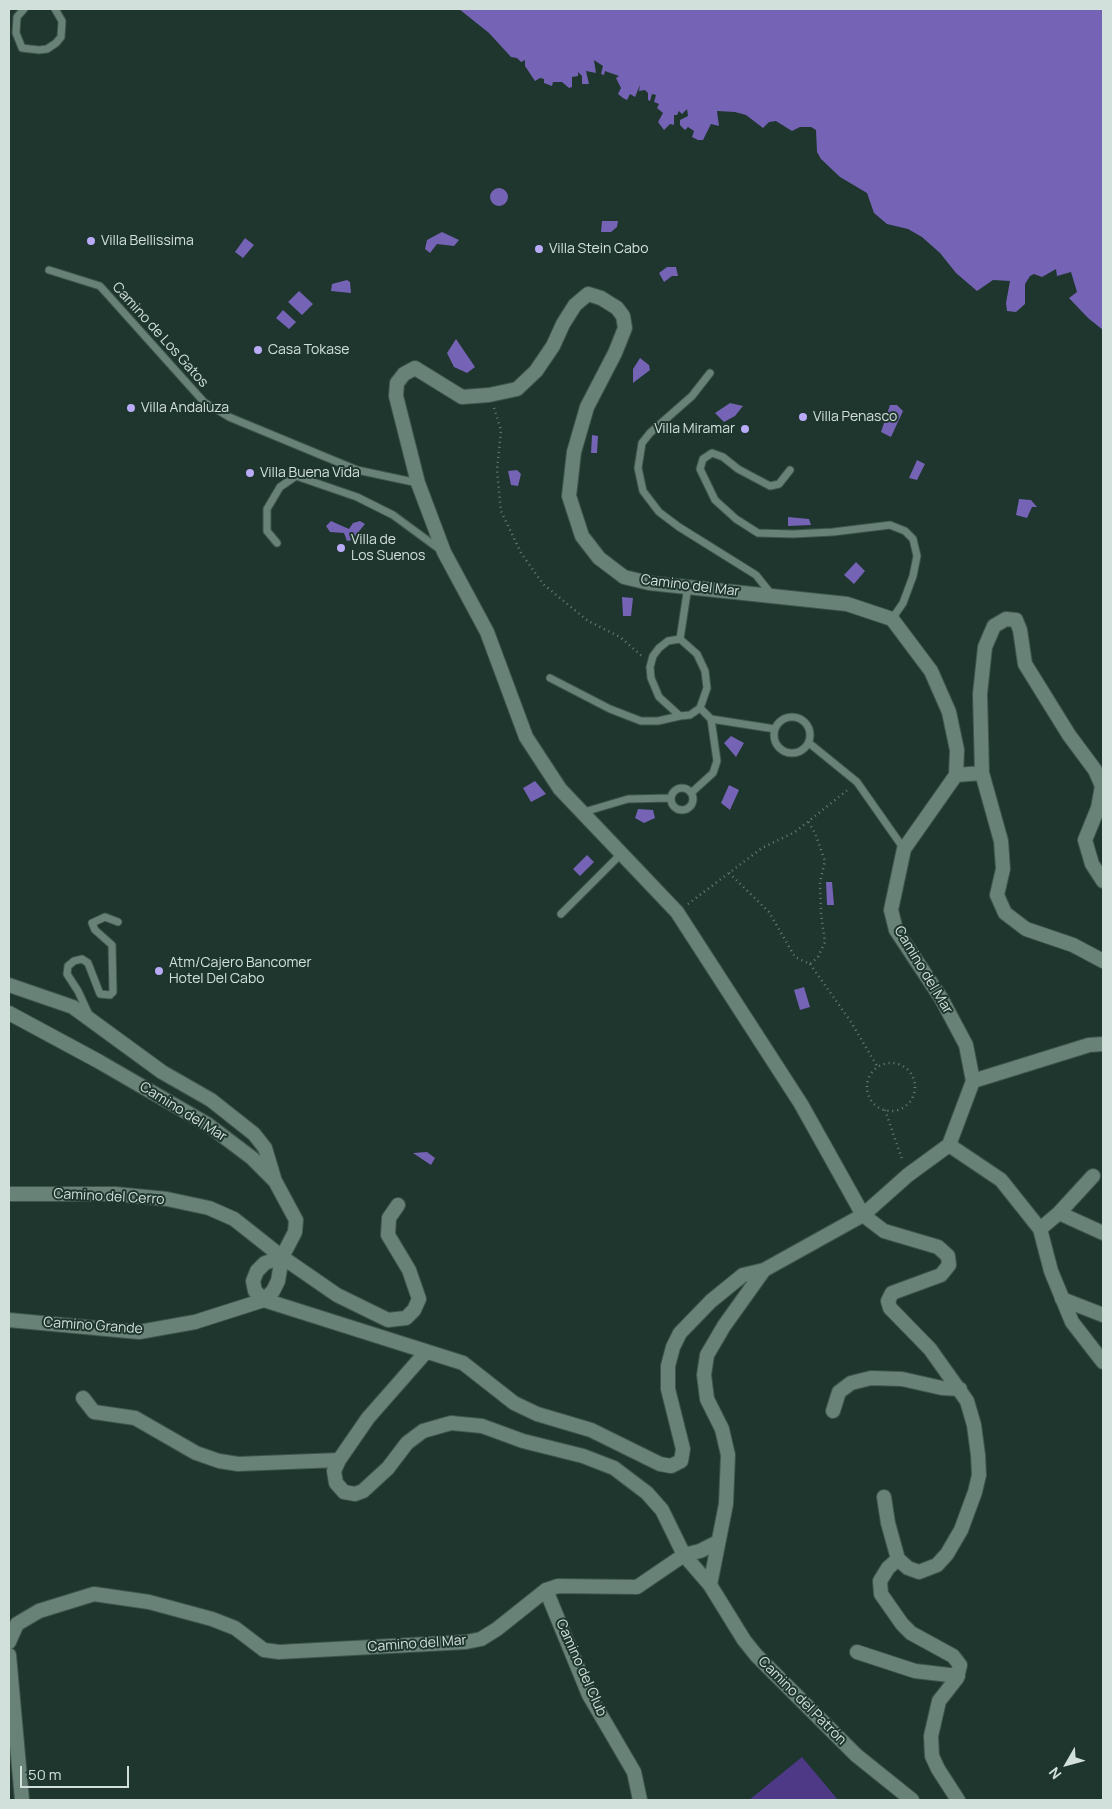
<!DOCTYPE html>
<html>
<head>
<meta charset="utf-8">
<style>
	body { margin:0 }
	#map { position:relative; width:1112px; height:1809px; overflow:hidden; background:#1e362d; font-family:Manrope,sans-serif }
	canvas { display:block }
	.frame { position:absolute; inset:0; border:10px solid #d1e0da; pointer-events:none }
	.north { position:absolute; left:1042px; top:1739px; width:50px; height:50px; -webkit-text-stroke:4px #1e362d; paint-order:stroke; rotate:232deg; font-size:14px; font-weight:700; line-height:20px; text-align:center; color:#d1e0da }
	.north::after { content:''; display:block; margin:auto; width:18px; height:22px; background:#d1e0da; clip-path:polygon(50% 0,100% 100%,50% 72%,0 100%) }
	.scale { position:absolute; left:20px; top:1766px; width:109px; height:22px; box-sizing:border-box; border:2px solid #d1e0da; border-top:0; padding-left:6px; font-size:15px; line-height:18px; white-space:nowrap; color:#d1e0da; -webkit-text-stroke:4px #1e362d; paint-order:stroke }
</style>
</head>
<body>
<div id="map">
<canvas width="1112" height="1809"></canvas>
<div class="frame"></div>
<div class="north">N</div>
<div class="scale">50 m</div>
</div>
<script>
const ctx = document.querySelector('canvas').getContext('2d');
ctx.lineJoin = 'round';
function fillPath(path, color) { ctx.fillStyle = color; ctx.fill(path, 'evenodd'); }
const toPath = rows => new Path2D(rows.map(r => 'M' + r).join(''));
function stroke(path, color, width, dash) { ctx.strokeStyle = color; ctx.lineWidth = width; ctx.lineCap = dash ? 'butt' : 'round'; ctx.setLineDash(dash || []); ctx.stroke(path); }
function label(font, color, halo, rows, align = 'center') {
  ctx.font = font + ' Manrope,sans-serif'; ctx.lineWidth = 4; ctx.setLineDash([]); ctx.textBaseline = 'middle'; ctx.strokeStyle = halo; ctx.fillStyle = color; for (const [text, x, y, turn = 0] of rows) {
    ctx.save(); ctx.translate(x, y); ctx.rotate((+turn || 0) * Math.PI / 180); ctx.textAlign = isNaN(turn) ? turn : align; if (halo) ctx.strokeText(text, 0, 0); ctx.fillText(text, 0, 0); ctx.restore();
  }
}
fillPath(toPath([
	[802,1757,838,1800,749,1800]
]), '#4d3986');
fillPath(toPath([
	[459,9,1103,9,1103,330,1088,318,1069,298,1077,292,1071,272,1057,276,1056,269,1042,277,1034,274,1030,276,1025,284,1025,304,1016,312,1007,311,1006,303,1010,281,993,280,977,291,956,273,940,253,922,237,908,229,887,224,874,213,867,193,840,177,821,159,817,152,816,130,811,127,800,127,792,131,776,121,769,122,763,128,746,115,735,112,717,111,719,126,711,124,703,140,698,140,692,137,694,131,688,127,685,130,680,125,680,120,688,116,687,109,682,114,679,111,677,115,674,115,674,125,670,124,664,130,658,122,663,113,657,108,659,104,654,102,656,95,652,94,650,101,648,100,648,93,645,90,639,91,640,85,635,97,630,94,627,100,623,98,618,94,621,88,616,78,619,76,605,71,604,75,601,74,603,66,594,60,596,73,586,71,589,84,582,84,582,76,578,72,578,76,572,77,572,87,569,88,562,82,553,82,552,86,544,83,544,79,540,78,535,81,525,66,525,60,521,62,517,58,511,57,489,33],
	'490 197a9 9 0 1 1 18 0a9 9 0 1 1-18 0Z',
	[602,221,618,221,617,227,611,232,601,232],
	[442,232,459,240,454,246,437,244,430,253,425,249,427,240],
	[245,238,254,245,243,258,235,252],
	[667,267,676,267,678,276,672,276,664,282,659,273],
	[347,280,350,282,351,293,331,291,332,284],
	[299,291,313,304,302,315,288,302],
	[283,310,296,322,289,329,276,318],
	[456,339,475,367,467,373,454,367,447,353],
	[640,358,649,365,650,370,633,383,633,369],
	[730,403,743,406,735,416,724,422,715,413],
	[890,405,897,405,903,411,891,437,881,432],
	[592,435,598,436,597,453,591,453],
	[917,460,925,464,917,480,909,478],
	[517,470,521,474,518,486,511,485,508,471],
	[1019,499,1031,500,1037,507,1032,507,1027,518,1016,515],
	[788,517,809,519,811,525,788,526],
	[331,521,349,529,353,523,360,521,365,524,352,540,347,541,344,533,330,532,326,526],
	[856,562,865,571,854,584,844,575],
	[622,597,633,598,631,616,623,616],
	[731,736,744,743,736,757,724,743],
	[535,781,546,794,531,802,523,788],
	[729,785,739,790,730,810,721,803],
	[638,809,653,810,655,818,644,823,635,818],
	[587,855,594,862,580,876,573,869],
	[826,882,832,882,834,905,827,905],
	[804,987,810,1007,800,1010,794,990],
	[427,1152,435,1158,431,1165,413,1153]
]), '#7563b5');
const service = toPath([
	[24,9,17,17,16,33,22,48,39,50,47,49,56,43,61,37,62,21,55,9],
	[49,270,100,286,204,402,229,417,357,470,418,483],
	[710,373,692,396,650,433,642,443,638,468,643,491,659,512,679,527,756,575,772,595],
	[790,470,779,484,770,486,738,469,723,457,712,453,703,459,700,469,715,500,736,519,758,533,793,534,833,532,890,525,905,531,913,539,917,556,913,576,903,603,892,619],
	[277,543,267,531,267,509,280,487,296,476,357,497,393,515,442,551],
	[680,639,697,654,705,671,707,688,700,708,690,715,680,716,659,697,651,678,650,667,653,656,659,648,668,641,680,639],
	[680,639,688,586],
	[550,678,610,709,641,721,658,721,680,716],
	[700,708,711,719,775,729],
	'774 735a18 18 0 1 1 36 0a18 18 0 1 1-36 0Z',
	[809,743,857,782,904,849],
	'671 799a11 11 0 1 1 22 0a11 11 0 1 1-22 0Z',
	[691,793,713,773,717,761,711,719],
	[584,812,628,799,671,798],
	[561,914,621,854],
	[90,1017,78,991,67,974,68,966,74,961,82,959,88,963,100,994,110,995,113,992,112,945,95,930,92,923,105,917,118,922]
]);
const minor = toPath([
	[982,773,980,694,985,647,994,626,1006,619,1016,620,1020,630,1025,664,1069,735,1095,770,1102,786,1098,808,1085,840,1092,864,1103,881],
	[956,775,982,773,1001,841,1003,869,997,895,1005,913,1026,929,1073,945,1103,961],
	[9,985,73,1007,162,1072,211,1100,254,1134,265,1148,274,1178],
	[9,1013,98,1061,207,1124,252,1158,275,1181,296,1220,295,1232,282,1257,278,1281,273,1291,264,1300,195,1322,139,1332,9,1320],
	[973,1081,1089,1045,1103,1044],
	[949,1145,1001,1180,1040,1229,1051,1271,1072,1322,1103,1362],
	[9,1194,115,1194,167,1199,209,1208,234,1219,282,1257,337,1295,388,1320,406,1318,414,1310,419,1299,409,1270,388,1235,389,1218,398,1205],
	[1059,1213,1103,1233],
	[1040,1229,1059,1213,1093,1176],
	[282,1257,265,1263,257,1271,253,1281,255,1291,264,1300,463,1363,514,1403,537,1414,591,1430,660,1464,671,1466,681,1461,683,1449,668,1389,668,1366,673,1347,680,1333,711,1301,743,1275,764,1270,863,1215,908,1175,949,1145,973,1081,966,1045,941,998,896,930,891,910,904,849,956,775,957,750,949,712,931,671,892,619,847,604,649,583,624,577,599,558,582,536,569,496,574,452,587,407,615,353,625,328,623,316,617,308,601,298,588,294,575,305,563,324,553,346,536,371,517,389,489,395,462,397,415,368,404,374,397,383,396,396,418,483,444,552,487,632,526,737,560,789,677,912,801,1104,863,1215,884,1231,938,1247,948,1256,949,1265,941,1275,892,1293,888,1301,890,1308,930,1349,967,1401,974,1425,978,1455,979,1475,975,1492,961,1530,947,1554,937,1565,919,1572,908,1568,898,1559,888,1523,884,1497],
	[1062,1299,1103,1315],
	[426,1352,368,1418,339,1460,334,1471,336,1483,344,1492,355,1494,363,1491,388,1468,407,1443,423,1431,451,1423,482,1426,523,1441,583,1456,614,1468,647,1493,662,1510,684,1555,710,1585,744,1640,756,1655,856,1755,912,1800],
	[83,1398,94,1412,135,1418,196,1453,219,1461,238,1464,339,1460],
	[833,1411,839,1392,851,1383,871,1378,902,1379,942,1388,960,1389],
	[898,1559,888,1568,880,1581,881,1594,902,1624,911,1633,953,1656,960,1665,957,1678,939,1701,931,1736,932,1756,938,1769,958,1800],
	[710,1585,726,1504,728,1455,722,1429,707,1399,704,1375,707,1355,724,1326,764,1270],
	[546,1590,589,1695,634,1772,640,1800],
	[9,1642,17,1624,39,1611,94,1594,149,1602,212,1619,235,1628,264,1650,279,1652,466,1642,481,1639,497,1629,546,1590,558,1586,637,1587,684,1555,700,1551,718,1542],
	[857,1652,915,1671,958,1676],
	[9,1655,22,1800]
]);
stroke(service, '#3e544c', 9);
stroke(minor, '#3e544c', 16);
stroke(toPath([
	[494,408,501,430,497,470,501,511,521,553,543,584,588,621,620,637,642,656],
	[729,873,769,912,795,957,810,964,818,957,825,942,821,914,820,882,825,861,815,833,808,821],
	[688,904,762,848,795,832,850,788],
	[810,964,851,1022,877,1066],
	'867 1087a24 24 0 1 1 48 0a24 24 0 1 1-48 0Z',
	[885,1110,903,1162]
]), '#697d75', 2.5, [1, 4]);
stroke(service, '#688277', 7);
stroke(minor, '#688277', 14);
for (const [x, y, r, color] of [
	[91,241,5,"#b9abf7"],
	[539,249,5,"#b9abf7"],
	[258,350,5,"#b9abf7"],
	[131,408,5,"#b9abf7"],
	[803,417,5,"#b9abf7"],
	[745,429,5,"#b9abf7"],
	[250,473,5,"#b9abf7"],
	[341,548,5,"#b9abf7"],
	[159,971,5,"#b9abf7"]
]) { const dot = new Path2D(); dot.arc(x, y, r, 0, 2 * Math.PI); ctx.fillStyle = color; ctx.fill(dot); stroke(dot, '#1e362d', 2); }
label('14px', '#d1e0da', '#1e362d', [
	["Villa Bellissima",101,241],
	["Villa Stein Cabo",549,249],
	["Casa Tokase",268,350],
	["Villa Andaluza",141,408],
	["Villa Penasco",813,417],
	["Villa Miramar",735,429,"right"],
	["Villa Buena Vida",260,473],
	["Villa de",351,540],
	["Los Suenos",351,556],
	["Atm/Cajero Bancomer",169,963],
	["Hotel Del Cabo",169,979]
], 'left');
label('14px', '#d1e0da', '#1e362d', [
	["Camino de Los Gatos",160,335,48],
	["Camino del Mar",690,586,7],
	["Camino del Mar",923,970,59],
	["Camino del Mar",183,1112,32],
	["Camino del Cerro",109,1197,3],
	["Camino Grande",93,1326,4],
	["Camino del Mar",417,1644,-4],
	["Camino del Club",581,1668,66],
	["Camino del Patrón",802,1701,45]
]);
</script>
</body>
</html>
